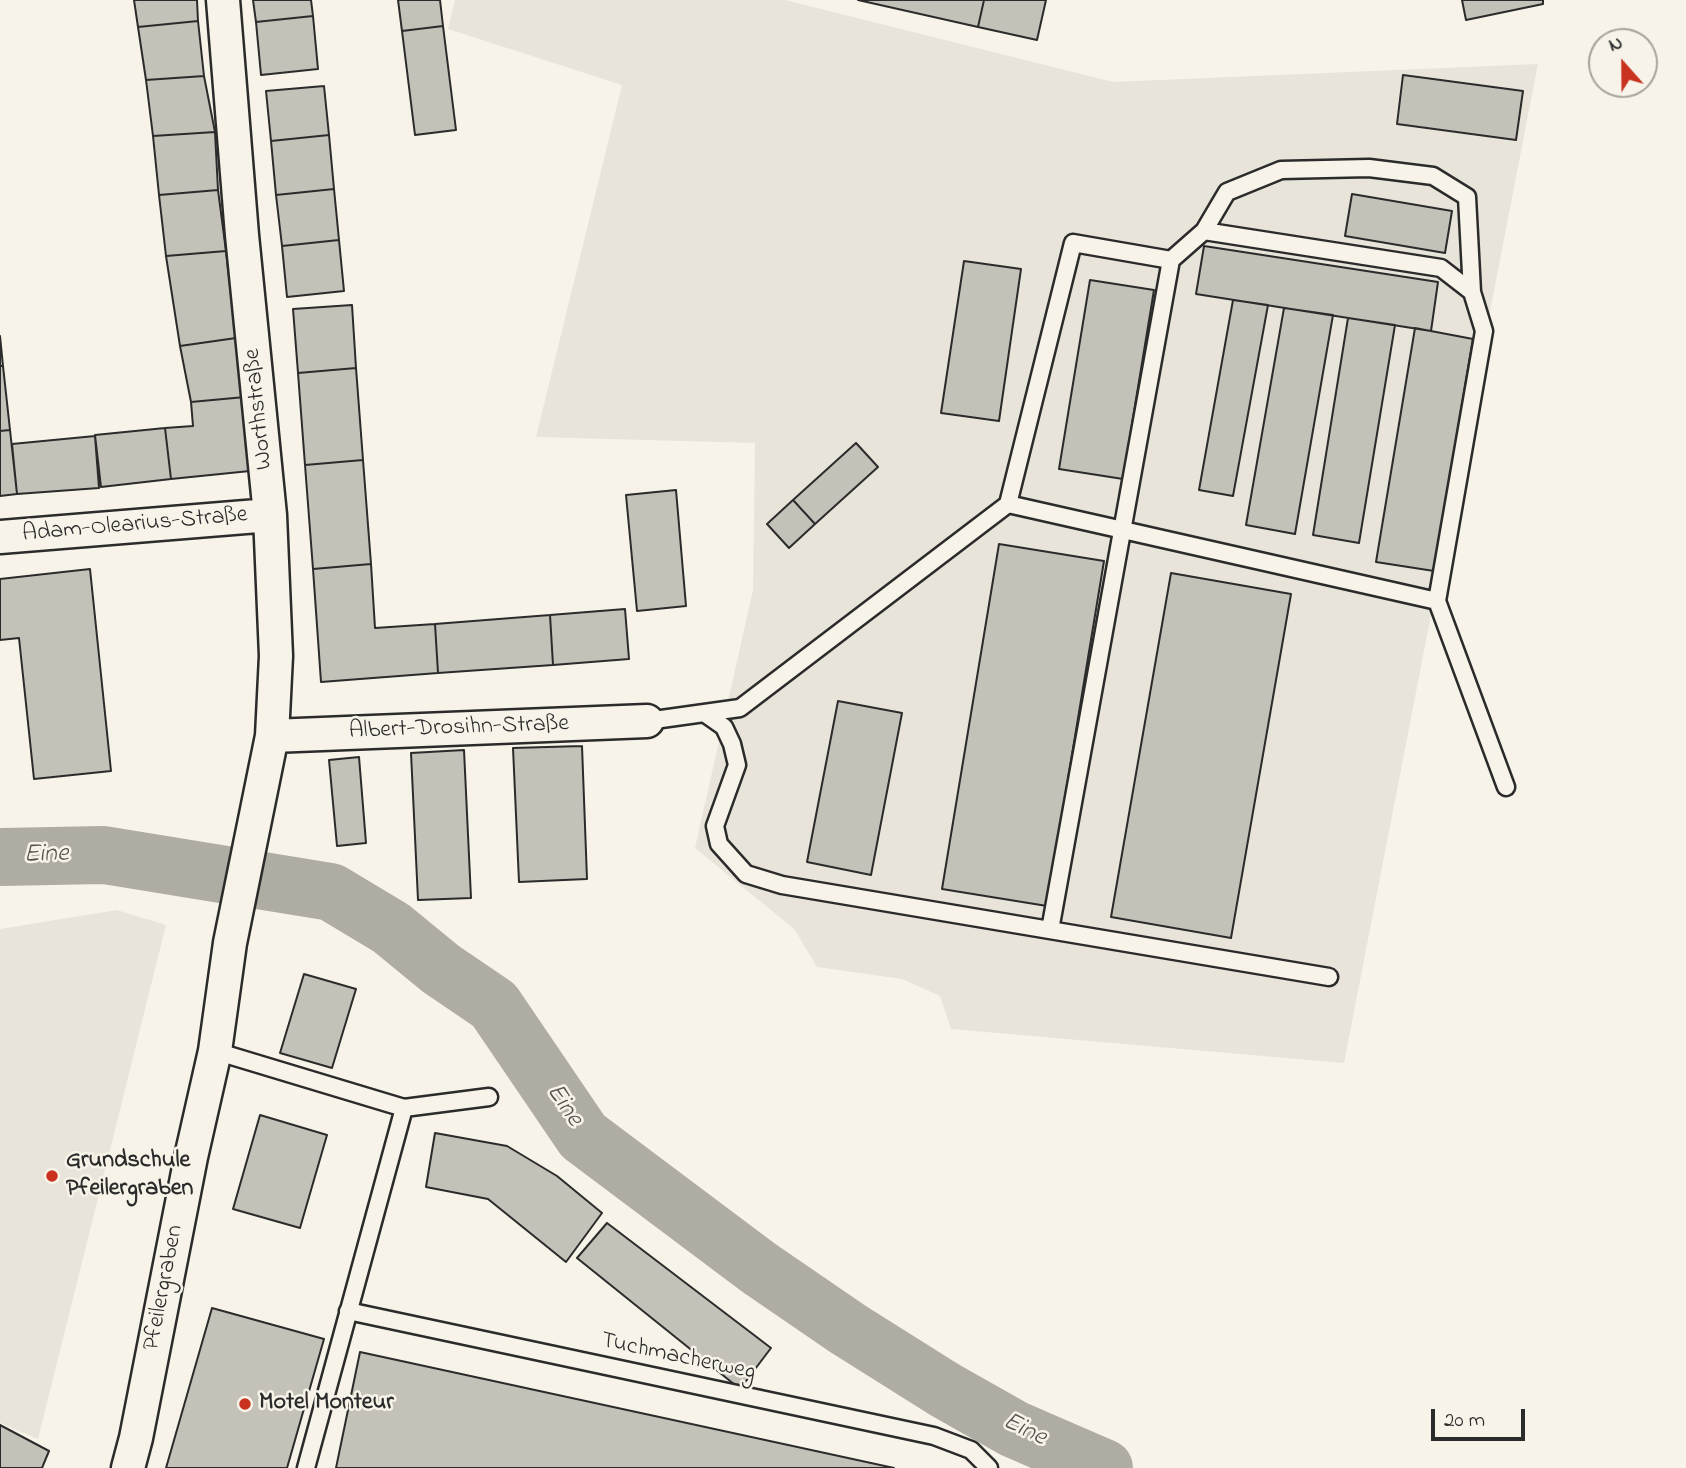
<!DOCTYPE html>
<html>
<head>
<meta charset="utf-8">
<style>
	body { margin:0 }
	#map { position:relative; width:1686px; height:1468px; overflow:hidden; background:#f7f3e8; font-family:"Indie Flower",sans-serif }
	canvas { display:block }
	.north { position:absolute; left:1588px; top:28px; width:70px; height:70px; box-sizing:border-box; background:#f7f3e8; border:2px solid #a5a39c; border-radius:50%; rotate:339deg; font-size:19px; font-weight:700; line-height:28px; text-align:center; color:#2b2b2b }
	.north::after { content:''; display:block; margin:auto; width:24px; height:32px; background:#c8321e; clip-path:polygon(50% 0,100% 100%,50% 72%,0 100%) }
	.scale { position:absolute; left:1431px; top:1409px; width:94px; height:32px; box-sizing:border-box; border:4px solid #2b2b2b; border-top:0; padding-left:9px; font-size:21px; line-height:24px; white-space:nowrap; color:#2b2b2b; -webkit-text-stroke:5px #f7f3e8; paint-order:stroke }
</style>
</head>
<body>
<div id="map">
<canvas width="1686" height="1468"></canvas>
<div class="north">N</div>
<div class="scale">20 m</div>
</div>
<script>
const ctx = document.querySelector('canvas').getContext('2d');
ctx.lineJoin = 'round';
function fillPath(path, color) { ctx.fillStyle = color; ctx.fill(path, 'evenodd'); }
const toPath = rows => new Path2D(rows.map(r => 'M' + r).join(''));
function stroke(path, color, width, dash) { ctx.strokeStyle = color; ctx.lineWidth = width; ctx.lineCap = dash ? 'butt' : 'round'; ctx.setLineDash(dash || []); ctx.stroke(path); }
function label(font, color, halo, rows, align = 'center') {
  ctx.font = font + ' "Indie Flower",sans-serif'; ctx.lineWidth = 5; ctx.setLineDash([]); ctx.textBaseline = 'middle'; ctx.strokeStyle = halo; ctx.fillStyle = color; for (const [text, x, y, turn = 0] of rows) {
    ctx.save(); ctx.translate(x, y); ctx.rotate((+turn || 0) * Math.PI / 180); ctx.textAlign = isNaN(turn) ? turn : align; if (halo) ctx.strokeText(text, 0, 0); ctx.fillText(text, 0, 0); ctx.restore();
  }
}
fillPath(toPath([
	[455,0,785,0,1113,82,1538,64,1344,1063,951,1029,940,996,902,979,817,967,794,929,695,848,753,590,755,443,536,437,622,85,448,29],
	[117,910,166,925,38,1439,0,1423,0,929]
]), '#e8e4da');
stroke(toPath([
	[0,857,104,855,331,892,391,928,441,969,494,1005,583,1136,759,1268,848,1329,945,1390,1014,1429,1104,1468]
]), '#afaca4', 58);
const building = toPath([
	[134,0,197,0,198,21,138,27,134,0],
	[253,0,311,0,313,16,256,22,253,0],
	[398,0,440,0,443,26,402,31,398,0],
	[858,0,984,0,978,27,858,0],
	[984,0,1046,0,1037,40,978,27,984,0],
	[1462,0,1543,0,1543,4,1466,20,1462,0],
	[313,16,318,69,261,75,256,22,313,16],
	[198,21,204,76,146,80,138,27,198,21],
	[443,26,456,130,415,135,402,31,443,26],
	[1403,75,1523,91,1516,140,1397,124,1403,75],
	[204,76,215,132,153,136,146,80,204,76],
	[324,86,329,135,271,141,266,91,324,86],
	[215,132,218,190,159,195,153,136,215,132],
	[329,135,334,189,276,195,271,141,329,135],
	[334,189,339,240,282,246,276,195,334,189],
	[218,190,226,251,166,256,159,195,218,190],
	[1352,194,1452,211,1445,253,1345,236,1352,194],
	[339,240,344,291,287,297,282,246,339,240],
	[1204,246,1438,282,1431,331,1196,294,1204,246],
	[226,251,236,338,180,346,166,256,226,251],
	[964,261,1021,269,999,421,941,413,964,261],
	[1090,280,1154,290,1123,479,1059,469,1090,280],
	[1233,300,1268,305,1233,496,1199,490,1233,300],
	[352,305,356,368,298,373,293,309,352,305],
	[1284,308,1333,315,1295,534,1246,525,1284,308],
	[1348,318,1395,325,1359,543,1313,535,1348,318],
	[1415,328,1473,339,1434,571,1376,562,1415,328],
	[0,336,3,366,0,366,0,336],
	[236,338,245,397,191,402,180,346,236,338],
	[0,366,3,366,10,430,0,431,0,366],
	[356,368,363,460,305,465,298,373,356,368],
	[245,397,250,471,171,479,165,428,193,426,191,402,245,397],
	[165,428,171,479,101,487,95,435,165,428],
	[10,430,17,494,0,496,0,431,10,430],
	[95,436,99,488,17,494,12,444,95,436],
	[856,443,878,467,815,524,793,500,856,443],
	[363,460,371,564,313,569,305,465,363,460],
	[676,490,686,606,637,611,626,495,676,490],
	[793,500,815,524,789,548,767,524,793,500],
	[999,544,1104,561,1047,906,942,889,999,544],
	[371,564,375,628,435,624,438,673,321,682,313,569,371,564],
	[90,569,111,771,34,779,19,638,0,640,0,579,90,569],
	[1171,573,1291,594,1231,938,1111,917,1171,573],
	[625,609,629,659,553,665,550,615,625,609],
	[550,615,553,665,438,673,435,624,550,615],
	[838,701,902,713,871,875,807,862,838,701],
	[582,746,587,879,519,882,513,748,582,746],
	[464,750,471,898,418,900,411,753,464,750],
	[359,757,366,843,337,846,329,760,359,757],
	[304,974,356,989,332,1068,280,1053,304,974],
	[260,1115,327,1135,300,1228,233,1209,260,1115],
	[435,1133,507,1146,557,1176,602,1213,566,1262,488,1199,426,1187,435,1133],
	[607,1223,771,1348,740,1389,577,1258,607,1223],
	[212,1308,324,1339,287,1468,166,1468,212,1308],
	[360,1352,894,1468,336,1468,360,1352],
	[0,1425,49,1451,42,1468,0,1468,0,1425]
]);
fillPath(building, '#c4c1b9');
stroke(building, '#2b2b2b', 2);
const service = toPath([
	[1204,231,1227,192,1281,170,1369,168,1433,176,1467,197,1472,292],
	[1008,504,1073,243,1171,260,1204,231,1441,268,1472,292,1484,331,1437,601],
	[704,713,724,727,732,744,737,765,715,826,719,844,746,874,782,885,1329,977],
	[647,721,740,708,1008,504,1437,601,1506,787],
	[1050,930,1171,260],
	[215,1051,404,1108,306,1468],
	[404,1108,489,1097],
	[348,1311,934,1436,971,1450,989,1468]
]);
const minor = toPath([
	[0,537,270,515],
	[272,736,647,721],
	[128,1468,136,1438,191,1157,215,1051,230,943,272,736,276,656,270,515,242,235,223,0]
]);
stroke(service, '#2b2b2b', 21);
stroke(minor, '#2b2b2b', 37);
stroke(service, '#f7f3e8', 16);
stroke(minor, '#f7f3e8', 32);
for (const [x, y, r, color] of [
	[52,1176,7,"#c8321e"],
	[245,1404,7,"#c8321e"]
]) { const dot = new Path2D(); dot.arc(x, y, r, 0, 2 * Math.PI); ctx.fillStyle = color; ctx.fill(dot); stroke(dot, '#f7f3e8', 2.5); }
label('24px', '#2b2b2b', '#f7f3e8', [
	["Worthstraße",260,409,-96],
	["Adam-Olearius-Straße",135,526,-5],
	["Albert-Drosihn-Straße",459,729,-2],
	["Pfeilergraben",165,1288,-79],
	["Tuchmacherweg",678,1358,12]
]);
label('bold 24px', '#2b2b2b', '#f7f3e8', [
	["Grundschule",66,1162],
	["Pfeilergraben",66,1190],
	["Motel Monteur",259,1404]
], 'left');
label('italic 26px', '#53524f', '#f7f3e8', [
	["Eine",46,856,-1],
	["Eine",563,1106,56],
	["Eine",1024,1431,26]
]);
</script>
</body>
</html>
